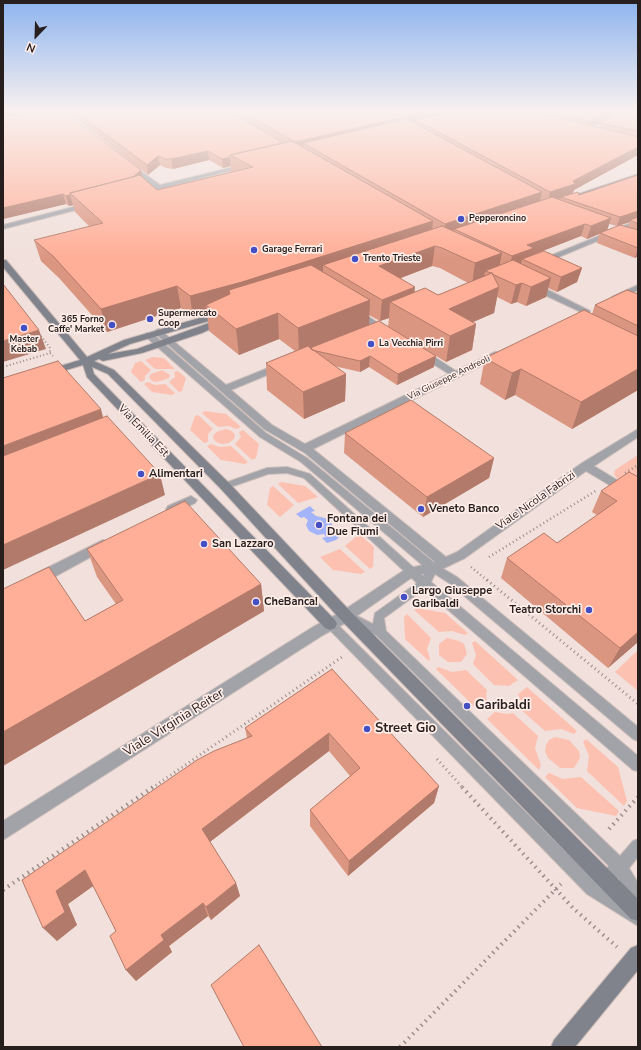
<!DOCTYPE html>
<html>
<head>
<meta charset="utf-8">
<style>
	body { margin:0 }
	#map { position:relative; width:641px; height:1050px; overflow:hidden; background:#f1e0db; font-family:"Nunito Sans",sans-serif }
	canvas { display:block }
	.frame { position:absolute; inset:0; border:4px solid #261f1e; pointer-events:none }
	.north { position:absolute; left:16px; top:16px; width:40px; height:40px; -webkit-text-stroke:3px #ffede8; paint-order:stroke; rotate:203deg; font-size:11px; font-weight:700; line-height:16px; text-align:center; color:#261f1e }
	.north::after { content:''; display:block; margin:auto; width:14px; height:18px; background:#261f1e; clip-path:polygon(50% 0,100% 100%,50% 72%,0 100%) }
</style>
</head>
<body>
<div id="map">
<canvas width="641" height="1050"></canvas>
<div class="frame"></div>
<div class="north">N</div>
</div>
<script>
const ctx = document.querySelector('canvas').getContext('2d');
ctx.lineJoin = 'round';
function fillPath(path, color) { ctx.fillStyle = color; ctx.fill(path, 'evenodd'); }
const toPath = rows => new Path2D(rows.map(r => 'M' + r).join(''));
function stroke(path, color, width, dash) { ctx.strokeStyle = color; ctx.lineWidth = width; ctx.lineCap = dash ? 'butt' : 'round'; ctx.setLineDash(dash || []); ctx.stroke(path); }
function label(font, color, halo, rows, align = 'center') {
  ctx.font = font + ' "Nunito Sans",sans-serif'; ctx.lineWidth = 3.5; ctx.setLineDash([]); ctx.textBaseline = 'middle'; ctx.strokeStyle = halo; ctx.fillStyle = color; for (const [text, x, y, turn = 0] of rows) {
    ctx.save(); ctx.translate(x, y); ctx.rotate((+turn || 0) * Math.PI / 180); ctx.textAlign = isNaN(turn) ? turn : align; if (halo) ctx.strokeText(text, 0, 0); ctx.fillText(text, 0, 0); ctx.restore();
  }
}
fillPath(toPath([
	[153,357,164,358,175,369,155,369,145,360],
	[141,361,151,370,145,376,145,380,141,382,131,372,135,363],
	[162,370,170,375,169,378,157,382,152,381,149,377,151,374],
	[178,371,186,378,182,391,179,392,169,382,175,377,174,372],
	[148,382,155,385,165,384,175,393,172,395,152,392,144,384],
	[205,411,226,414,241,427,236,429,229,426,218,427,202,413],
	[198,415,213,429,208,434,208,442,204,443,190,430,195,416],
	[226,429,232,431,235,435,234,439,229,443,222,444,216,442,213,438,214,434,219,431],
	[243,430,259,444,256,458,252,460,235,444,241,437,239,432],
	[211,444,219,447,231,446,248,462,245,464,221,460,207,446],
	[638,455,638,493,619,482,614,474,615,470],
	[281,482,305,486,318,497,298,503,278,484],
	[273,486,294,505,280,517,267,505,270,488],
	[359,534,374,547,373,567,370,569,345,546],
	[340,549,365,572,361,574,333,570,320,557],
	[417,608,445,613,468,633,465,635,452,631,439,632,414,610],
	[407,614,431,638,427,649,430,659,429,661,405,639,404,617],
	[447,638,459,641,464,644,467,654,461,662,448,662,439,655,439,644],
	[475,641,518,680,509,686,494,685,473,664,476,655,472,643],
	[638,650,638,691,615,672],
	[438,667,452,672,466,670,487,690,486,697,488,704,479,711,436,669],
	[527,687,577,731,574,734,561,729,545,731,519,708,521,701,518,694],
	[495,712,507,714,513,713,538,736,535,748,541,765,539,770,487,719],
	[555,737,569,740,579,751,580,758,574,768,560,768,548,758,545,752,546,745,549,740],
	[586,739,618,767,627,801,624,806,587,771,589,756,583,742],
	[549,773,563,779,581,777,619,811,616,816,577,808,545,777]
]), '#fcc1b1');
fillPath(toPath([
	[310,506,315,511,311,512,316,516,329,519,332,524,331,530,334,532,336,530,341,535,336,540,327,543,322,538,326,537,324,534,317,535,309,531,306,525,308,520,304,517,301,518,296,514]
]), '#a4b4fa');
const lane = toPath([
	[146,333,152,333,266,433,307,458,437,565,457,577,638,727,638,741,633,739,449,583,435,574,431,582,638,756,638,771,633,770,424,589,384,618,386,631,620,856,633,841,638,839,638,857,629,868,638,883,638,906,633,903,618,878,604,888,638,909,638,926,587,894,324,624,326,621,330,619,334,621,596,882,598,876,609,866,377,636,347,621,345,618,347,615,351,613,373,624,375,613,417,583,304,478,287,473,268,474,225,489,220,486,222,484,267,468,287,467,310,474,423,576,427,569,301,462,260,437,146,337,146,333]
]);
const street = toPath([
	[127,164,131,164,160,185,246,164,249,166,140,194,137,192,138,191,154,187,127,166,127,164],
	[89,203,92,205,91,206,3,229,3,225,89,203],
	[638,220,638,224,542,264,535,262,638,220],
	[530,284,536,284,590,311,589,313,583,313,530,288,530,284],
	[638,285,638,290,619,299,612,297,638,285],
	[356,309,359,310,391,332,390,334,384,334,353,314,352,312,356,309],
	[159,329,226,385,278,364,284,364,284,368,231,390,272,425,305,444,449,374,419,355,419,351,425,351,456,371,495,352,501,352,501,356,313,449,446,557,457,552,582,463,638,429,638,437,594,466,638,493,638,502,586,471,465,558,438,571,414,576,351,620,323,635,3,840,3,821,313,627,341,612,406,569,435,562,305,453,264,429,156,334,156,330,159,329],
	[191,496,197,500,195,503,176,512,168,512,166,509,168,506,191,496],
	[103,540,107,542,109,545,107,548,43,583,38,584,33,583,32,579,33,575,103,540]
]);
const secondary = toPath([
	[638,174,638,178,565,201,560,200,638,174],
	[3,260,6,260,87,357,124,340,220,312,226,312,226,316,130,344,108,354,137,349,220,319,226,319,227,321,202,333,142,353,103,361,99,359,94,361,114,370,229,483,351,612,638,899,638,921,631,919,599,886,341,620,221,489,108,374,92,367,94,374,335,620,337,624,335,628,330,630,325,628,87,377,83,365,53,374,47,374,47,370,80,360,3,267,3,260],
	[638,945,638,970,575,1047,551,1047,554,1040,631,948,638,945]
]);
stroke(lane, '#ccbdb9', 2);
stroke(street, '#ccbdb9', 2);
stroke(secondary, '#ccbdb9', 2);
stroke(toPath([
	[41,336,50,348,50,353],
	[3,367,50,353,53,356]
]), '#9b8e8b', 2, [1, 2.5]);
stroke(toPath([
	[625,473,638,465],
	[489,557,597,490],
	[471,567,488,581]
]), '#9b8e8b', 2.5, [1, 3]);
stroke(toPath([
	[487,580,638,704],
	[437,759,463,788],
	[152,788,342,657]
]), '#9b8e8b', 3, [1, 3.5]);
stroke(toPath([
	[462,787,573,908,617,947],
	[609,829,638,797],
	[3,890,153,787],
	[400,1047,561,884]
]), '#9b8e8b', 4, [1.5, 4.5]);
fillPath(lane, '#a1a3a9');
fillPath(street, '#a1a3a9');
fillPath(secondary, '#81838c');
fillPath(toPath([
	[3,112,142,177,157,190,231,172,231,166,223,168,209,160,173,169,166,168,160,165,148,175,68,113,68,112,638,112,638,155,574,190,573,193,579,195,638,175,638,256,635,258,597,243,599,234,587,239,581,236,532,255,582,268,577,282,557,292,548,288,546,297,526,306,517,302,511,304,497,297,494,313,472,322,476,324,472,350,446,362,423,348,434,367,397,385,369,367,360,372,334,366,346,374,345,401,304,419,267,390,266,363,295,351,279,339,239,355,209,331,207,314,193,318,181,308,107,332,59,278,41,261,34,240,89,226,75,212,73,205,69,206,66,204,3,219],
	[600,124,598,128,594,126],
	[630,222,628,227,621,225],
	[609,224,617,226,607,230],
	[432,266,440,268,468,283,438,295,415,292,401,278],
	[369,315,380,321,389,318,388,327,369,325],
	[638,294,638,390,572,429,515,395,505,400,480,384,485,358,592,314,595,305],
	[345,433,494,458,489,478,423,517,344,453],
	[638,477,638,642,608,668,501,578,507,558,557,543,597,515,592,512,601,491],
	[87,549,261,584,264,611,3,766,3,589,85,621,116,604,97,577],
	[332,669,439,786,434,803,348,876,310,826,310,810,350,776,329,751,210,842,236,883,240,896,211,920,208,916,169,946,172,952,136,981,126,970,116,931,93,886,68,904,77,925,57,941,22,880,247,738,245,728]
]), '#db9682');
fillPath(toPath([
	[3,112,44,112,3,119],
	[423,112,458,112,416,120,416,122,408,124,409,116],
	[607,112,622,112,600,123,600,124,588,129,590,121],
	[400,118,399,126,303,143,303,150,295,142],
	[638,147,638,155,574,190,572,194,561,197,561,198,548,202,550,192,573,181],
	[208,151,209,160,173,169,171,159],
	[158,156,160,165,148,175,147,165],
	[230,157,231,166,223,168,222,159],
	[141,170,143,180,133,177],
	[542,192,539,206,454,229,453,234,443,238,445,224],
	[63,194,66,204,3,219,3,208],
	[70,195,73,205,69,206,66,196],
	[638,211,638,219,630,220,630,222,617,226,620,217],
	[611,218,607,231,600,233,599,234,587,239,591,226],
	[433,221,431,242,323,265,323,277,230,294,229,290,231,307,206,305,207,314,193,318,190,296],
	[585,224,581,236,522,259,521,265,509,269,512,256,527,245],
	[435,246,432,266,377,287,379,266],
	[638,248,638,256,635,258],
	[502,253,498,274,485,271,484,280,472,285,475,263],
	[582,268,577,282,557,292,561,277],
	[551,278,546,297,526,306,531,287],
	[522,283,517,302,511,304,516,285],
	[177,286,181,308,107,332,101,309],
	[415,287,413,308,390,302,389,318,380,321,382,300],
	[499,287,494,313,446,334,449,309],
	[370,300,369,326,299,354,298,328],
	[278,313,279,339,239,355,236,329],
	[476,324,472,350,446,362,450,336],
	[39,330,46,349,3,362,3,341],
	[370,356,369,367,360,372,360,361],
	[436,356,434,367,397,385,398,374],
	[521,369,515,395,505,400,512,373],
	[638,369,638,390,572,429,581,402],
	[346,374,345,401,304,419,303,392],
	[101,409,106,429,3,469,3,446],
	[494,458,489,478,423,517,427,497],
	[160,474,165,495,3,570,3,545],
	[261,584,264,611,3,766,3,732],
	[638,632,638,642,608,668,620,648],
	[329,733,329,751,207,844,202,829],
	[439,786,434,803,348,876,349,861],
	[85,870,96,884,68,904,77,925,57,941,43,928,56,891],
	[236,883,240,896,211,920,206,907],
	[203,903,208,916,169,946,172,952,136,981,126,970,161,935]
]), '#b27a6a');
const building = toPath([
	[30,112,64,112,141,170,133,177,70,193,70,195,66,196,63,194,3,208,3,117,30,112],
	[76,112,231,112,283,143,230,155,230,157,222,159,208,151,171,159,165,159,158,156,147,165,76,112],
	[243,112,390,112,400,118,295,142,243,112],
	[403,112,423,112,409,116,403,112],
	[447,112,537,112,638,137,638,147,573,181,575,184,550,192,416,120,447,112],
	[555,112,607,112,590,121,555,112],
	[620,112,638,112,638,131,600,123,620,112],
	[407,119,542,192,445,224,303,143,407,119],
	[292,141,433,221,242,282,190,296,177,286,101,309,53,256,34,240,103,223,70,193,140,175,157,190,253,167,230,155,292,141],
	[638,175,638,211,620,217,561,197,578,192,579,195,638,175],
	[552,197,611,218,591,226,585,224,527,245,534,248,512,256,454,229,552,197],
	[638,217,638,224,630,220,638,217],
	[620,225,638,230,638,248,600,233,620,225],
	[442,226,502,253,475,263,442,248,435,246,379,266,415,287,382,300,323,265,442,226],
	[544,251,582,268,561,277,522,259,544,251],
	[513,260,551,278,531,287,522,283,516,285,492,274,492,273,491,273,485,271,513,260],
	[311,265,370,300,298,328,278,313,236,329,206,305,230,294,229,290,311,265],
	[492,273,499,287,449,309,476,324,450,336,390,302,425,288,438,295,492,273],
	[3,284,39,330,3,341,3,284],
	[627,290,638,294,638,326,595,305,627,290],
	[584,310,638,336,638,369,581,402,521,369,512,373,485,358,584,310],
	[379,321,436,356,398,374,370,356,360,361,312,350,310,348,379,321],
	[308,346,346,374,303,392,266,363,308,346],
	[58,361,101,409,3,446,3,378,58,361],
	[411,400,494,458,427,497,345,433,411,400],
	[107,416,160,474,3,545,3,456,107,416],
	[629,472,638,477,638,632,620,648,507,558,544,533,557,543,617,501,601,491,629,472],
	[185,501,261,584,3,732,3,589,49,567,85,621,123,600,87,549,185,501],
	[332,669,439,786,349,861,310,810,360,768,329,733,202,829,236,883,206,907,203,903,161,935,164,940,126,970,110,936,116,931,85,870,56,891,65,912,43,928,22,880,197,760,214,751,252,736,245,728,332,669],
	[259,945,322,1047,244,1047,211,985,259,945]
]);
fillPath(building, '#ffae97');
stroke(building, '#b27a6a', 1);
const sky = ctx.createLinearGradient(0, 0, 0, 259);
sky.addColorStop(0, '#8db4ef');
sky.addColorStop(0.43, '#f9f1ef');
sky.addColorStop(1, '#f9f1ef00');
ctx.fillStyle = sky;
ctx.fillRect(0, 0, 641, 259);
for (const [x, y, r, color] of [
	[461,219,4,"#454fc4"],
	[254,250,4,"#454fc4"],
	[355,259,4,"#454fc4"],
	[150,319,4,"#454fc4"],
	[112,325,4,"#454fc4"],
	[24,328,4,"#454fc4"],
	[371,344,4,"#454fc4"],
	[141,474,4,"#454fc4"],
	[421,509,4,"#454fc4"],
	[319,525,4,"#454fc4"],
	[204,544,4,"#454fc4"],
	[404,597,4,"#454fc4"],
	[256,602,4,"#454fc4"],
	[589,610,4,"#454fc4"],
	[467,706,4,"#454fc4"],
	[367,729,4,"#454fc4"]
]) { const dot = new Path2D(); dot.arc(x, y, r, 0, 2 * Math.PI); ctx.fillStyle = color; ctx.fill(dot); stroke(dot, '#ffede8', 1.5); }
label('bold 9px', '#261f1e', '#ffede8', [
	["Pepperoncino",469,219],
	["Garage Ferrari",262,250],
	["Trento Trieste",363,259],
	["Supermercato",158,314],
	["Coop",158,324],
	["365 Forno",104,320,"right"],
	["Caffe' Market",104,330,"right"],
	["Master",24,340,"center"],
	["Kebab",24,350,"center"],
	["La Vecchia Pirri",379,344]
], 'left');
label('9px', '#261f1e', '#ffede8', [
	["Via Giuseppe Andreoli",449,378,-26]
]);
label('11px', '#261f1e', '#ffede8', [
	["Via Emilia Est",143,431,46],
	["Viale Nicola Fabrizi",536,501,-35]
]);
label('bold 11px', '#261f1e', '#ffede8', [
	["Alimentari",149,474],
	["Veneto Banco",429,509],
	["Fontana dei",327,519],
	["Due Fiumi",327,532],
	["San Lazzaro",212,544],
	["Largo Giuseppe",412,591],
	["Garibaldi",412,604],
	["CheBanca!",264,602],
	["Teatro Storchi",581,610,"right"]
], 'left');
label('bold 13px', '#261f1e', '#ffede8', [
	["Garibaldi",475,706],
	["Street Gio",375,729]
], 'left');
label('13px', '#261f1e', '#ffede8', [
	["Viale Virginia Reiter",174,723,-32]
]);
</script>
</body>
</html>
